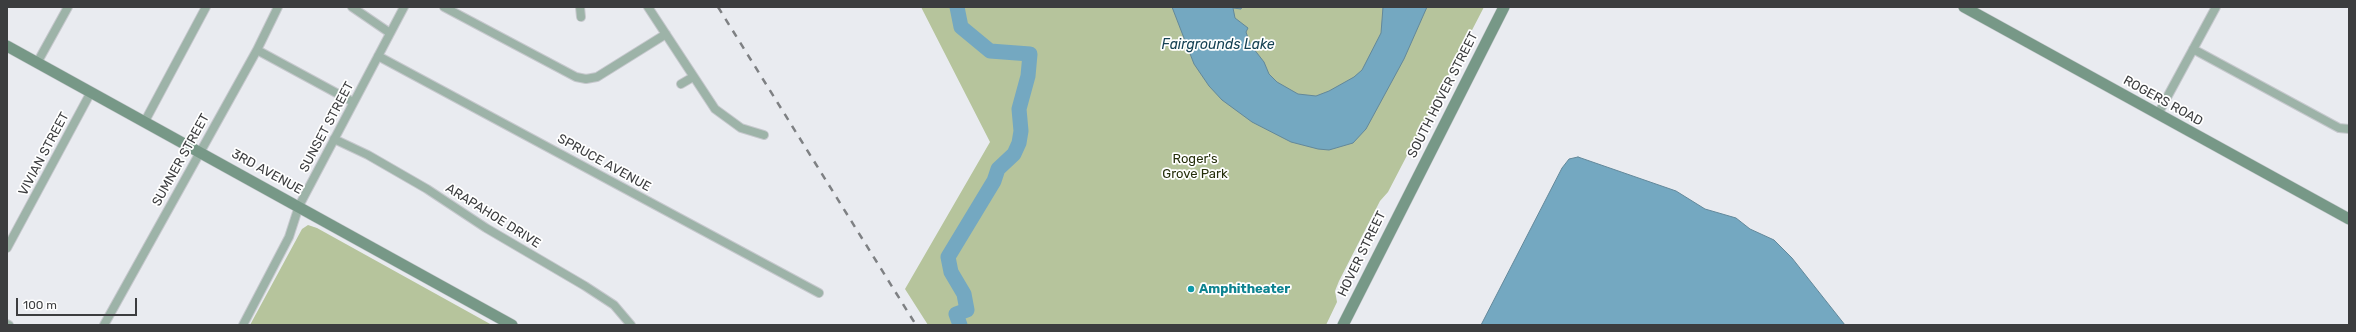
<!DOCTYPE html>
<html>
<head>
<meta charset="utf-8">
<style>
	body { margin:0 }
	#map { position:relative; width:2356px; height:332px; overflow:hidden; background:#e9ebf0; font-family:Rubik,sans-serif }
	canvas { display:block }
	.frame { position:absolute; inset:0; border:8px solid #3c3d3f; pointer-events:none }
	.scale { position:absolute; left:16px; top:298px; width:121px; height:18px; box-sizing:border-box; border:2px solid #3c3d3f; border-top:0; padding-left:5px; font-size:12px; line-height:14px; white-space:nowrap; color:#3c3d3f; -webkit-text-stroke:3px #fff; paint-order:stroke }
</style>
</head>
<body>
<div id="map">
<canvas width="2356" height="332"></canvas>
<div class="frame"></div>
<div class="scale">100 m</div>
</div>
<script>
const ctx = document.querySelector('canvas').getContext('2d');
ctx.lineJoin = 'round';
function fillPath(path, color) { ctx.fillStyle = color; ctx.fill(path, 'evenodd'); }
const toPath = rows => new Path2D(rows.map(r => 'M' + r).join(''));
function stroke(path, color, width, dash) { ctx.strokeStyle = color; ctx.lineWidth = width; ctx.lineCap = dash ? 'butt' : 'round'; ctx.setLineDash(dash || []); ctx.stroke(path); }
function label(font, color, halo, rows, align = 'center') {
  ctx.font = font + ' Rubik,sans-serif'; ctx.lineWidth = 3.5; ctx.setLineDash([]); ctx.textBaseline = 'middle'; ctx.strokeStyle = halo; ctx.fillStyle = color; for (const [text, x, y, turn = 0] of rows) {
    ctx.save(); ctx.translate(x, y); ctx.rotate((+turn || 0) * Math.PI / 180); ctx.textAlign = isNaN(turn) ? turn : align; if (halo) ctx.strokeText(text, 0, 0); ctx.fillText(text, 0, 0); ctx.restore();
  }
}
fillPath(toPath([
	[921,7,1484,7,1388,192,1380,201,1339,281,1335,291,1337,302,1326,325,928,325,905,289,990,142],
	[308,225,317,228,492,325,250,325,302,229]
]), '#b6c49c');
const water = toPath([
	[1172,7,1242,7,1241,9,1233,8,1235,18,1248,28,1246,32,1250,44,1264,62,1269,74,1277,82,1298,94,1316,96,1329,91,1354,77,1362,70,1381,33,1383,7,1427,7,1404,59,1366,129,1353,143,1329,150,1318,149,1291,142,1252,122,1222,100,1209,86,1194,64,1172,7],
	[1578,157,1676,191,1705,209,1736,218,1750,229,1774,240,1792,258,1845,325,1481,325,1562,168,1569,159,1578,157]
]);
fillPath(water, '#74a8c1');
stroke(water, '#63889a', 1);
stroke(toPath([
	[957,7,961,27,990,51,1030,54,1028,76,1019,109,1021,131,1019,143,1014,154,998,169,994,181,948,257,951,272,964,294,967,310,956,314,960,325]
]), '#74a8c1', 15);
const street = toPath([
	[352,7,390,33],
	[444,7,576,77,586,79,597,77,666,34],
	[580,7,581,17],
	[648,7,715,109,741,128,764,135],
	[2193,49,2339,128,2349,129],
	[257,50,353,102],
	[378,56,819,293],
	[37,63,68,7],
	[681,84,693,77],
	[2158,114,2216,7],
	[145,121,206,7],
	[334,139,368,155,427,189,486,228,585,286,614,305,631,325],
	[7,248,91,92],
	[7,324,9,325],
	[104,325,257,50,278,7],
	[243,325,289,237,299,206,404,7]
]);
const secondary = toPath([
	[1964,7,2349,219],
	[7,46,512,325],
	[1343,325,1504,7]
]);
stroke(street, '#c6c8cd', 10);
stroke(secondary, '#c6c8cd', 12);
stroke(street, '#9db3a8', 8);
stroke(secondary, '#779887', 11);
stroke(toPath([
	[718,7,916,325]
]), '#7e8083', 2.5, [7, 7]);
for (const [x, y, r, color] of [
	[1191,289,4,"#0f9aa8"]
]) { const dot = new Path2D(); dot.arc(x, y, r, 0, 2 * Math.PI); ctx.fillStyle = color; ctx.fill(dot); stroke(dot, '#fff', 1.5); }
label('13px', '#3c3d3f', '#fff', [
	["SOUTH HOVER STREET",1443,95,-63],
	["ROGERS ROAD",2163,101,29],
	["SUNSET STREET",327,127,-62],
	["VIVIAN STREET",44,154,-62],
	["SUMNER STREET",181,160,-61],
	["SPRUCE AVENUE",604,163,29],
	["3RD AVENUE",267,172,29],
	["ARAPAHOE DRIVE",493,216,32],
	["HOVER STREET",1362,254,-64]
]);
label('13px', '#252f0a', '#fff', [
	["Roger's",1195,159],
	["Grove Park",1195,174]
]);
label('bold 13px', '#0d838f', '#fff', [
	["Amphitheater",1199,289]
], 'left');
label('italic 14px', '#154154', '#fff', [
	["Fairgrounds Lake",1218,45]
]);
</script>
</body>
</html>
